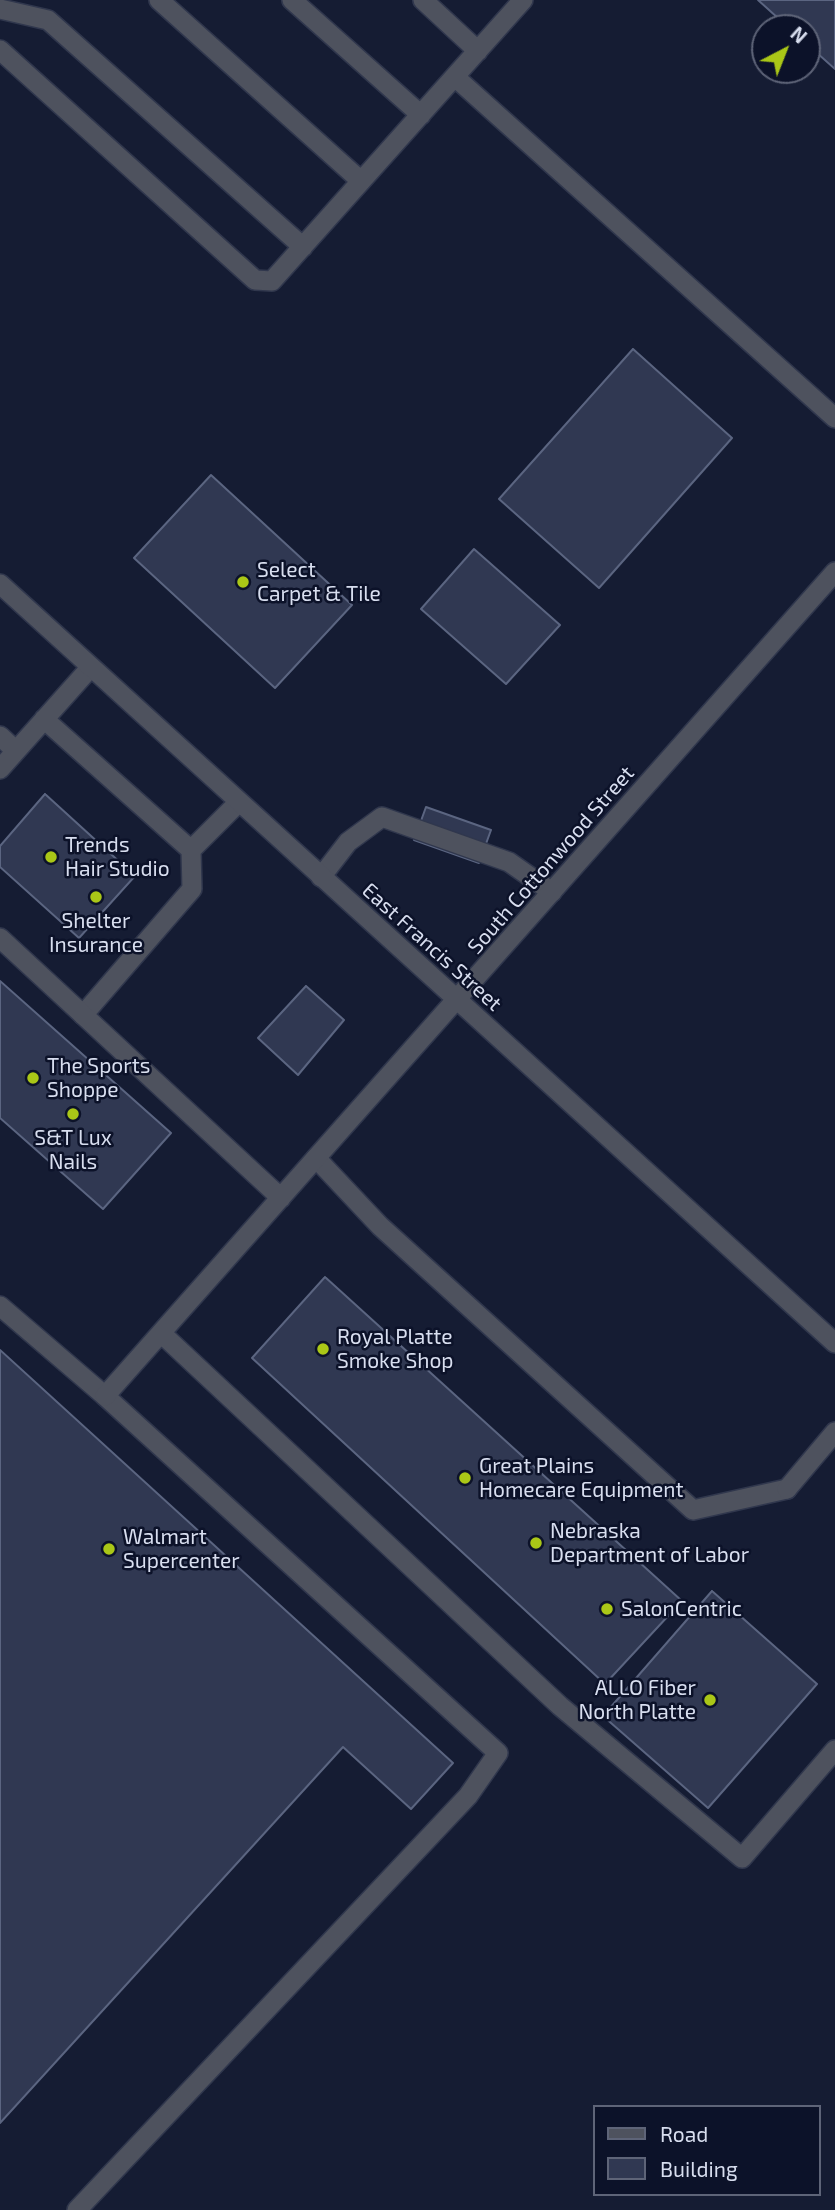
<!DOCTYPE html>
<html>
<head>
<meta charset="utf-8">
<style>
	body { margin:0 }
	#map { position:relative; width:835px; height:2210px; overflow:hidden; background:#151c33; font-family:"Exo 2",sans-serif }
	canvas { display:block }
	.legend { position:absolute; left:593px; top:2105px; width:228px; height:91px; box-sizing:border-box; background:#0c1229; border:2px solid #5e6478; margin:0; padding:9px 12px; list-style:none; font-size:21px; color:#d8deef }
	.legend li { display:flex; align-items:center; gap:14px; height:35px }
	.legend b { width:35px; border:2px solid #5e6478 }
	.north { position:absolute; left:751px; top:14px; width:70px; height:70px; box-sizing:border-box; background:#0c1229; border:2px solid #5e6478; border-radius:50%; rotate:42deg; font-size:19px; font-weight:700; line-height:28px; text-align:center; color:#d8deef }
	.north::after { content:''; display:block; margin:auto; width:24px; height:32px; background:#aac717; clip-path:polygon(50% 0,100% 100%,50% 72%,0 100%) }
</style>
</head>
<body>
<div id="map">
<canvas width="835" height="2210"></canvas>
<ul class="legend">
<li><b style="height:9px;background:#4e525e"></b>Road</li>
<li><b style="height:19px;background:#303852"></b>Building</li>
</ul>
<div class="north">N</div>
</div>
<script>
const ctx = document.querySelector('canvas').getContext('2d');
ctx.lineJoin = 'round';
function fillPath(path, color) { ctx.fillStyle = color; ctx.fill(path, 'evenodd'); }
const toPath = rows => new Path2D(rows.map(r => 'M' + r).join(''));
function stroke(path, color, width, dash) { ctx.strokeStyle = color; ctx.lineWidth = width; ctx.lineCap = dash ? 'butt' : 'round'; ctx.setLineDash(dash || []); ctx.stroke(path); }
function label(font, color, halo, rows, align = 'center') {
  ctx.font = font + ' "Exo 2",sans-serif'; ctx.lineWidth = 5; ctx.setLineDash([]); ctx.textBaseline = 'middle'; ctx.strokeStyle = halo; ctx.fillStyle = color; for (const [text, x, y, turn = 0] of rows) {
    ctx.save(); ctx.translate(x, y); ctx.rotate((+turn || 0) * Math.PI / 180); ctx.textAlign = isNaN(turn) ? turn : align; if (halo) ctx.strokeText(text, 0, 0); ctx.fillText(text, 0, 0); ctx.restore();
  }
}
const building = toPath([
	[758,0,835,0,835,69,807,44,807,28,789,28,758,0],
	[633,349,732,438,599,588,499,499,633,349],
	[211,475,352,605,275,688,134,558,211,475],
	[474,549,560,625,506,684,421,609,474,549],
	[45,794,135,876,79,938,0,867,0,846,45,794],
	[426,807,491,830,479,863,414,840,426,807],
	[0,981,171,1133,103,1209,0,1118,0,981],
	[306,986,344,1020,298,1075,258,1038,306,986],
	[325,1277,682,1601,605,1684,252,1358,325,1277],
	[0,1350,453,1763,411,1809,343,1747,0,2123,0,1350],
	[712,1591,817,1684,708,1808,603,1716,712,1591]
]);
fillPath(building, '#303852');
stroke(building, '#5b6581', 2);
const service = toPath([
	[159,0,361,181],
	[292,0,421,115],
	[423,0,478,51],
	[0,9,48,20,303,247],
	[0,50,255,280,272,281,523,0],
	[455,77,835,418],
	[44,719,191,850],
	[0,736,16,751],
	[0,769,90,668],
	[321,877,348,842,382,817,509,862,552,892],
	[83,1015,192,889,191,850,239,802],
	[316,1158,380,1226,693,1510,787,1489],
	[0,1306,105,1396,498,1753,468,1796,77,2210]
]);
const minor = toPath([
	[0,584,835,1343],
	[0,938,281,1198],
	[161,1333,560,1706,742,1858,835,1750],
	[105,1396,835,572],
	[787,1489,835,1432]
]);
stroke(service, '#30374d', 22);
stroke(minor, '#30374d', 22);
stroke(service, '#4e525e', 19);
stroke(minor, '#4e525e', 19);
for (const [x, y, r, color] of [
	[243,582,7,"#aac717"],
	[51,857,7,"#aac717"],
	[96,897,7,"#aac717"],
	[33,1078,7,"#aac717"],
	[73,1114,7,"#aac717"],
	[323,1349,7,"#aac717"],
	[465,1478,7,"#aac717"],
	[536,1543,7,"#aac717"],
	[109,1549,7,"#aac717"],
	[607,1609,7,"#aac717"],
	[710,1700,7,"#aac717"]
]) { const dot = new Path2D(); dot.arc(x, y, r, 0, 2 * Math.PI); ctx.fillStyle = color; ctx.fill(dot); stroke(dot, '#0c1229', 2.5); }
label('21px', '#d8deef', '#0c1229', [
	["Select",257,570],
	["Carpet & Tile",257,594],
	["Trends",65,845],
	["Hair Studio",65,869],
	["Shelter",96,921,"center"],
	["Insurance",96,945,"center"],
	["The Sports",47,1066],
	["Shoppe",47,1090],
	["S&T Lux",73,1138,"center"],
	["Nails",73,1162,"center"],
	["Royal Platte",337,1337],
	["Smoke Shop",337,1361],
	["Great Plains",479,1466],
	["Homecare Equipment",479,1490],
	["Nebraska",550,1531],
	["Department of Labor",550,1555],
	["Walmart",123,1537],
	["Supercenter",123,1561],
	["SalonCentric",621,1609],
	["ALLO Fiber",696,1688,"right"],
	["North Platte",696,1712,"right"]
], 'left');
label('21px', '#d8deef', '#0c1229', [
	["South Cottonwood Street",551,860,-49],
	["East Francis Street",432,947,42]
]);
</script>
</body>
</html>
